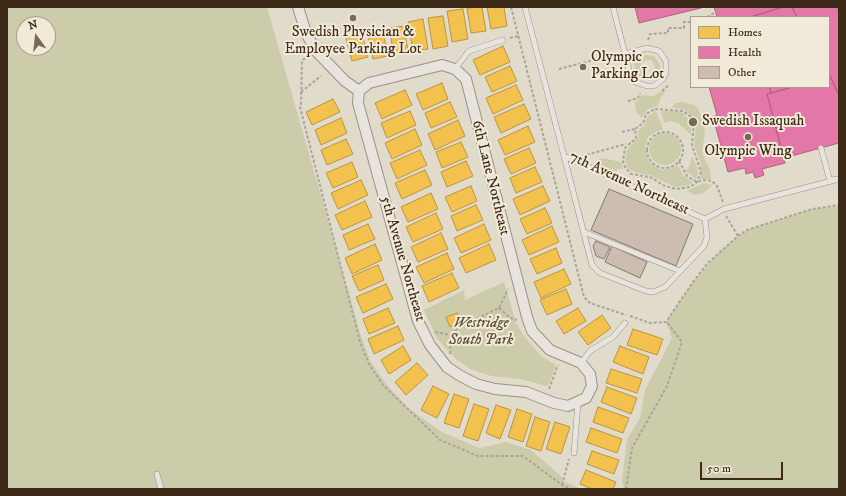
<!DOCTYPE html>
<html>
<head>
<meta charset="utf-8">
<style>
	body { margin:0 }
	#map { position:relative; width:846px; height:496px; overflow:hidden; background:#e1dbcc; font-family:"IM FELL DW Pica",serif }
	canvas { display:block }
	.frame { position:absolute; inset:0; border:8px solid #3e2a18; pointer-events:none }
	.legend { position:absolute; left:690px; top:16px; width:140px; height:72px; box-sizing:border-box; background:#f1ead8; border:1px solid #a99d8b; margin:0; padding:5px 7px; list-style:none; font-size:12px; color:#3e2a18 }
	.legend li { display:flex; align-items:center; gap:8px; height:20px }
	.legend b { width:20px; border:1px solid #a99d8b }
	.north { position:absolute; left:16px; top:16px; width:40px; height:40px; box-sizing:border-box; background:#f1ead8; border:1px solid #a99d8b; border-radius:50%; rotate:345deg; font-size:11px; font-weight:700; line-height:16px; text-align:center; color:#3e2a18 }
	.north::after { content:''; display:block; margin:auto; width:14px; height:18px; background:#776857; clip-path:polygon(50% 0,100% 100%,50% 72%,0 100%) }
	.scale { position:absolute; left:700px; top:462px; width:83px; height:18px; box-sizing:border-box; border:2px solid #3e2a18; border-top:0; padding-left:5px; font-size:12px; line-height:14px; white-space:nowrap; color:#3e2a18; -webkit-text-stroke:3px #f1ead8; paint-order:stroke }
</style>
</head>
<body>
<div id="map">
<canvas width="846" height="496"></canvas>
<div class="frame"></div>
<ul class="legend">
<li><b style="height:11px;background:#f2c14e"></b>Homes</li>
<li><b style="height:11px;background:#e377a8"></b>Health</li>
<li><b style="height:11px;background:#ccbcb2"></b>Other</li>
</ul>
<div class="north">N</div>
<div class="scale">50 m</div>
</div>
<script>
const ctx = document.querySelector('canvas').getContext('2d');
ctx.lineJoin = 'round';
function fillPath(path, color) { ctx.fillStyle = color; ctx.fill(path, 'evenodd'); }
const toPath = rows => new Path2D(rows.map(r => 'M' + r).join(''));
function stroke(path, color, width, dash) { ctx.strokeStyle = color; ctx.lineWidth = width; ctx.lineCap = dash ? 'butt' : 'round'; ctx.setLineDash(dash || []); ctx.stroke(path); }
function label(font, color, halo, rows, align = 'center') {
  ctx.font = font + ' "IM FELL DW Pica",serif'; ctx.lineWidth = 4; ctx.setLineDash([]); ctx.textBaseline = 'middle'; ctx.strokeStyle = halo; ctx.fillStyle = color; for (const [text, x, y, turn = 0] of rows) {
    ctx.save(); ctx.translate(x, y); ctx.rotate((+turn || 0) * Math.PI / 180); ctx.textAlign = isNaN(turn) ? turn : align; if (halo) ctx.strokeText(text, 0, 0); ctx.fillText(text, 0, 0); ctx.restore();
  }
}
fillPath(toPath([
	[7,7,267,7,362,339,371,362,386,384,408,408,442,432,479,448,506,442,531,450,562,477,563,481,581,489,7,489],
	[24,24,48,24,48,48,24,48],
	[646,55,654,56,660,65,660,72,657,76,649,80,642,79,637,74,633,60,634,58],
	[647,60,651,60,655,65,655,71,650,75,646,75,641,70,641,63],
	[667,89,660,99,658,106,648,109,641,118,636,111,635,102,640,99,641,95,653,96],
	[682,102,694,105,699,110,705,130,702,153,710,170,711,179,701,179,701,164,694,145,696,128,693,118,685,110,672,107,676,103],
	[656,111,663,129,655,132,648,137,645,146,648,161,656,167,663,170,670,169,678,165,683,175,693,182,689,185,675,187,650,175,637,173,630,170,627,166,625,160,627,150,638,137,638,131,644,125,647,117],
	[661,111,678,111,683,113,691,122,691,135,678,123,670,121,664,123],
	'649 149a16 16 0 1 1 32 0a16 16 0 1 1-32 0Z',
	[692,156,697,167,698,173,696,179,686,171,689,167],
	[602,158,621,162,623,169,618,169,613,173,592,164],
	[703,183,712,185,704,193,694,195,687,191],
	[839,206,839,489,624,489,622,480,627,439,640,418,645,390,672,338,666,322,693,282,721,250,747,230,812,209],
	[504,282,516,323,524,336,541,356,556,365,550,382,547,386,520,379,491,376,470,369,456,359,437,339,424,310,464,290,465,300]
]), '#cdccaa');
const homes = toPath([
	[482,7,486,31,471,33,467,8,482,7],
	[487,7,504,7,507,26,491,29,487,7],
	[463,9,468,39,452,42,447,11,463,9],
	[443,16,448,46,433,49,428,18,443,16],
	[423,19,428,49,413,51,408,22,423,19],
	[404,26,408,51,393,53,390,28,404,26],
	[383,32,388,56,373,59,368,35,383,32],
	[362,33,368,57,352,61,346,38,362,33],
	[503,46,510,62,480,75,473,60,503,46],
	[510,66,517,81,492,92,485,77,510,66],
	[442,83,448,99,423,110,416,94,442,83],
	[516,85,523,100,493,114,486,98,516,85],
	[405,90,412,105,382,119,375,103,405,90],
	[333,99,340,112,312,125,306,112,333,99],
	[450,102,457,117,431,128,425,113,450,102],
	[524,104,531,119,501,133,494,117,524,104],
	[410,111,416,125,387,138,381,123,410,111],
	[341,118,347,133,321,145,315,130,341,118],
	[458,120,465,136,435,150,428,134,458,120],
	[528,126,535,142,505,155,498,140,528,126],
	[415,129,422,145,392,159,385,143,415,129],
	[346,139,353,154,327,165,321,150,346,139],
	[461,142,468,157,442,168,436,152,461,142],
	[529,148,536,163,511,174,504,159,529,148],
	[420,150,427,165,397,179,390,163,420,150],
	[466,161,473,176,447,187,441,172,466,161],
	[352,162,358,177,333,188,326,173,352,162],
	[535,167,542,182,516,193,510,178,535,167],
	[425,170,432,185,402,199,395,183,425,170],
	[361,180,368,195,338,209,331,193,361,180],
	[471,186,477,201,452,212,445,197,471,186],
	[543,186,550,201,520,215,513,199,543,186],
	[431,193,438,209,408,222,401,207,431,193],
	[365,201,372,217,342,230,335,215,365,201],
	[476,205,483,220,457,231,451,216,476,205],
	[545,208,552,223,527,234,520,219,545,208],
	[436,213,443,229,413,242,406,227,436,213],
	[368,224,375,239,349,250,343,235,368,224],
	[484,224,491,240,461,253,454,238,484,224],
	[552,226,559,242,529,255,522,240,552,226],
	[441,233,448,249,418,262,411,247,441,233],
	[375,244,382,260,352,274,345,258,375,244],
	[489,244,496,260,466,273,459,258,489,244],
	[556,248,562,263,537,274,530,259,556,248],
	[447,253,454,269,424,283,416,267,447,253],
	[378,265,384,280,359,291,352,276,378,265],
	[564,269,571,284,541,298,534,282,564,269],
	[452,273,459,288,429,302,422,286,452,273],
	[386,284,393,299,363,313,356,297,386,284],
	[566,289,572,304,547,315,540,300,566,289],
	[388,308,395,323,369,334,363,319,388,308],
	[578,308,586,321,564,334,556,321,578,308],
	[457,313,461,322,450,327,446,317,457,313],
	[602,315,611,328,588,345,578,332,602,315],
	[398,326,404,340,374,354,368,339,398,326],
	[633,329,663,339,657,355,627,345,633,329],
	[403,346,411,360,389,374,381,360,403,346],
	[620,346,649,357,643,374,613,362,620,346],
	[417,363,428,375,406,395,395,382,417,363],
	[611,369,642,379,637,393,606,383,611,369],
	[433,386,449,394,437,418,421,410,433,386],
	[607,387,637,398,631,414,601,402,607,387],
	[454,394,469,399,459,428,444,423,454,394],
	[474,404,489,409,478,441,463,436,474,404],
	[496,405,511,410,500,439,486,433,496,405],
	[598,407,629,418,623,433,593,422,598,407],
	[517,409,532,414,523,442,508,437,517,409],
	[535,417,550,422,541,451,526,446,535,417],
	[555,422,570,427,561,454,546,449,555,422],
	[591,428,622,439,617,453,586,442,591,428],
	[592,451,619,460,614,474,587,464,592,451],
	[586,470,616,482,613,489,592,489,580,484,586,470]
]);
fillPath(homes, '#f2c14e');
stroke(homes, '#bc943e', 1);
const health = toPath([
	[635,7,700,7,701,8,639,23,635,7],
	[714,7,783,7,750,17,717,17,714,7],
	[783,7,792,7,797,17,750,17,783,7],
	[792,7,837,7,839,12,839,95,829,74,829,17,797,17,792,7],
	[829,74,839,95,839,143,784,158,767,94,793,87,829,87,829,74],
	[709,87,769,87,771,93,767,94,785,163,762,169,764,175,755,178,753,172,746,174,745,168,728,172,713,117,717,115,709,87],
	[773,87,793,87,771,93,770,88,773,87]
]);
fillPath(health, '#e377a8');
stroke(health, '#b2607d', 1);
const building = toPath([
	[609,189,693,224,676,266,591,230,609,189],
	[596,241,610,247,604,259,596,256,593,246,596,241],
	[612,246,647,262,640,278,605,262,612,246]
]);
fillPath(building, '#ccbcb2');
stroke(building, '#817a70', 1);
const service = toPath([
	[525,7,564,156,705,219,724,209,839,179],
	[613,7,625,54,629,70,631,76,635,82,647,86,654,86,663,79,666,73,666,61,659,51,647,48,625,54],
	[455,69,469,51,503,40],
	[821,148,830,181,833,179],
	[564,156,592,265,600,273,646,291,653,292,665,287,704,246,707,237,705,219],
	[584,232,680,271],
	[581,363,590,351,613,337,625,323],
	[574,453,578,402],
	[157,474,161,489]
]);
const minor = toPath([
	[298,7,306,33,316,51,345,81,359,91,358,103,418,321,430,345,447,367,459,375,476,384,495,389,526,392,554,403,568,406,586,398,592,386,590,374,581,363,550,350,532,331,527,317,466,79,455,69,442,65,369,83,359,91]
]);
stroke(service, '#989287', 6);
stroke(minor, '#989287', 12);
stroke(toPath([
	[511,7,584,297,590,303,626,315],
	[707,17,716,12],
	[510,38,519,36],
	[648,40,650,34,668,33,668,28,684,28,684,22,691,22],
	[305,58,302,61,301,105,300,107,360,342,369,364,383,385,440,440,478,456,523,456,562,485,571,489],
	[559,69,616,54],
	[662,91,669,85],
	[301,92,321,76],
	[628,101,638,98,640,93],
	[655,109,683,111,691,117,694,123,692,145,701,172,697,182,690,187,676,189,665,186,650,177,631,174,625,167,623,161,625,148,636,138,635,129,643,123,646,114,655,109],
	[622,132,635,129],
	'647 150a18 18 0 1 1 36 0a18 18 0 1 1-36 0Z',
	[582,156,626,144],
	[679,161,687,176,697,182,704,180,712,181,717,186,723,202],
	[726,216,738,236],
	[499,308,510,318,517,320],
	[630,316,650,323,666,322,693,282,707,264,738,236,747,230,812,209,839,205],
	[435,332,451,335],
	[450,354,451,335,458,328,499,308,508,289],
	[549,389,558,365],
	[562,485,569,459],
	[626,489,632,448,667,386,682,342,667,322]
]), '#a9a59d', 2, [3, 2]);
stroke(service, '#e8e4dd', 5);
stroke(minor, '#e8e4dd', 10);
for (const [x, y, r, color] of [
	[353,18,4,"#776857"],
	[583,67,4,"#776857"],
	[693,122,5,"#776857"],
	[748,137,4,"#776857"]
]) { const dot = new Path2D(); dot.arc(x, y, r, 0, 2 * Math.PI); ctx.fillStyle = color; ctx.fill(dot); stroke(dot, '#f1ead8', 1.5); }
label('15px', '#3e2a18', '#f1ead8', [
	["Swedish Physician &",353,33],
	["Employee Parking Lot",353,50],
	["Olympic",591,58,"left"],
	["Parking Lot",591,75,"left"],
	["Swedish Issaquah",702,122,"left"],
	["Olympic Wing",748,152]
]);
label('15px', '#3e2a18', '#f1ead8', [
	["6th Lane Northeast",490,178,76],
	["7th Avenue Northeast",629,184,25],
	["5th Avenue Northeast",402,259,74]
]);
label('italic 15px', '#5e5036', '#f1ead8', [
	["Westridge",481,324],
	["South Park",481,341]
]);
</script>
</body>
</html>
